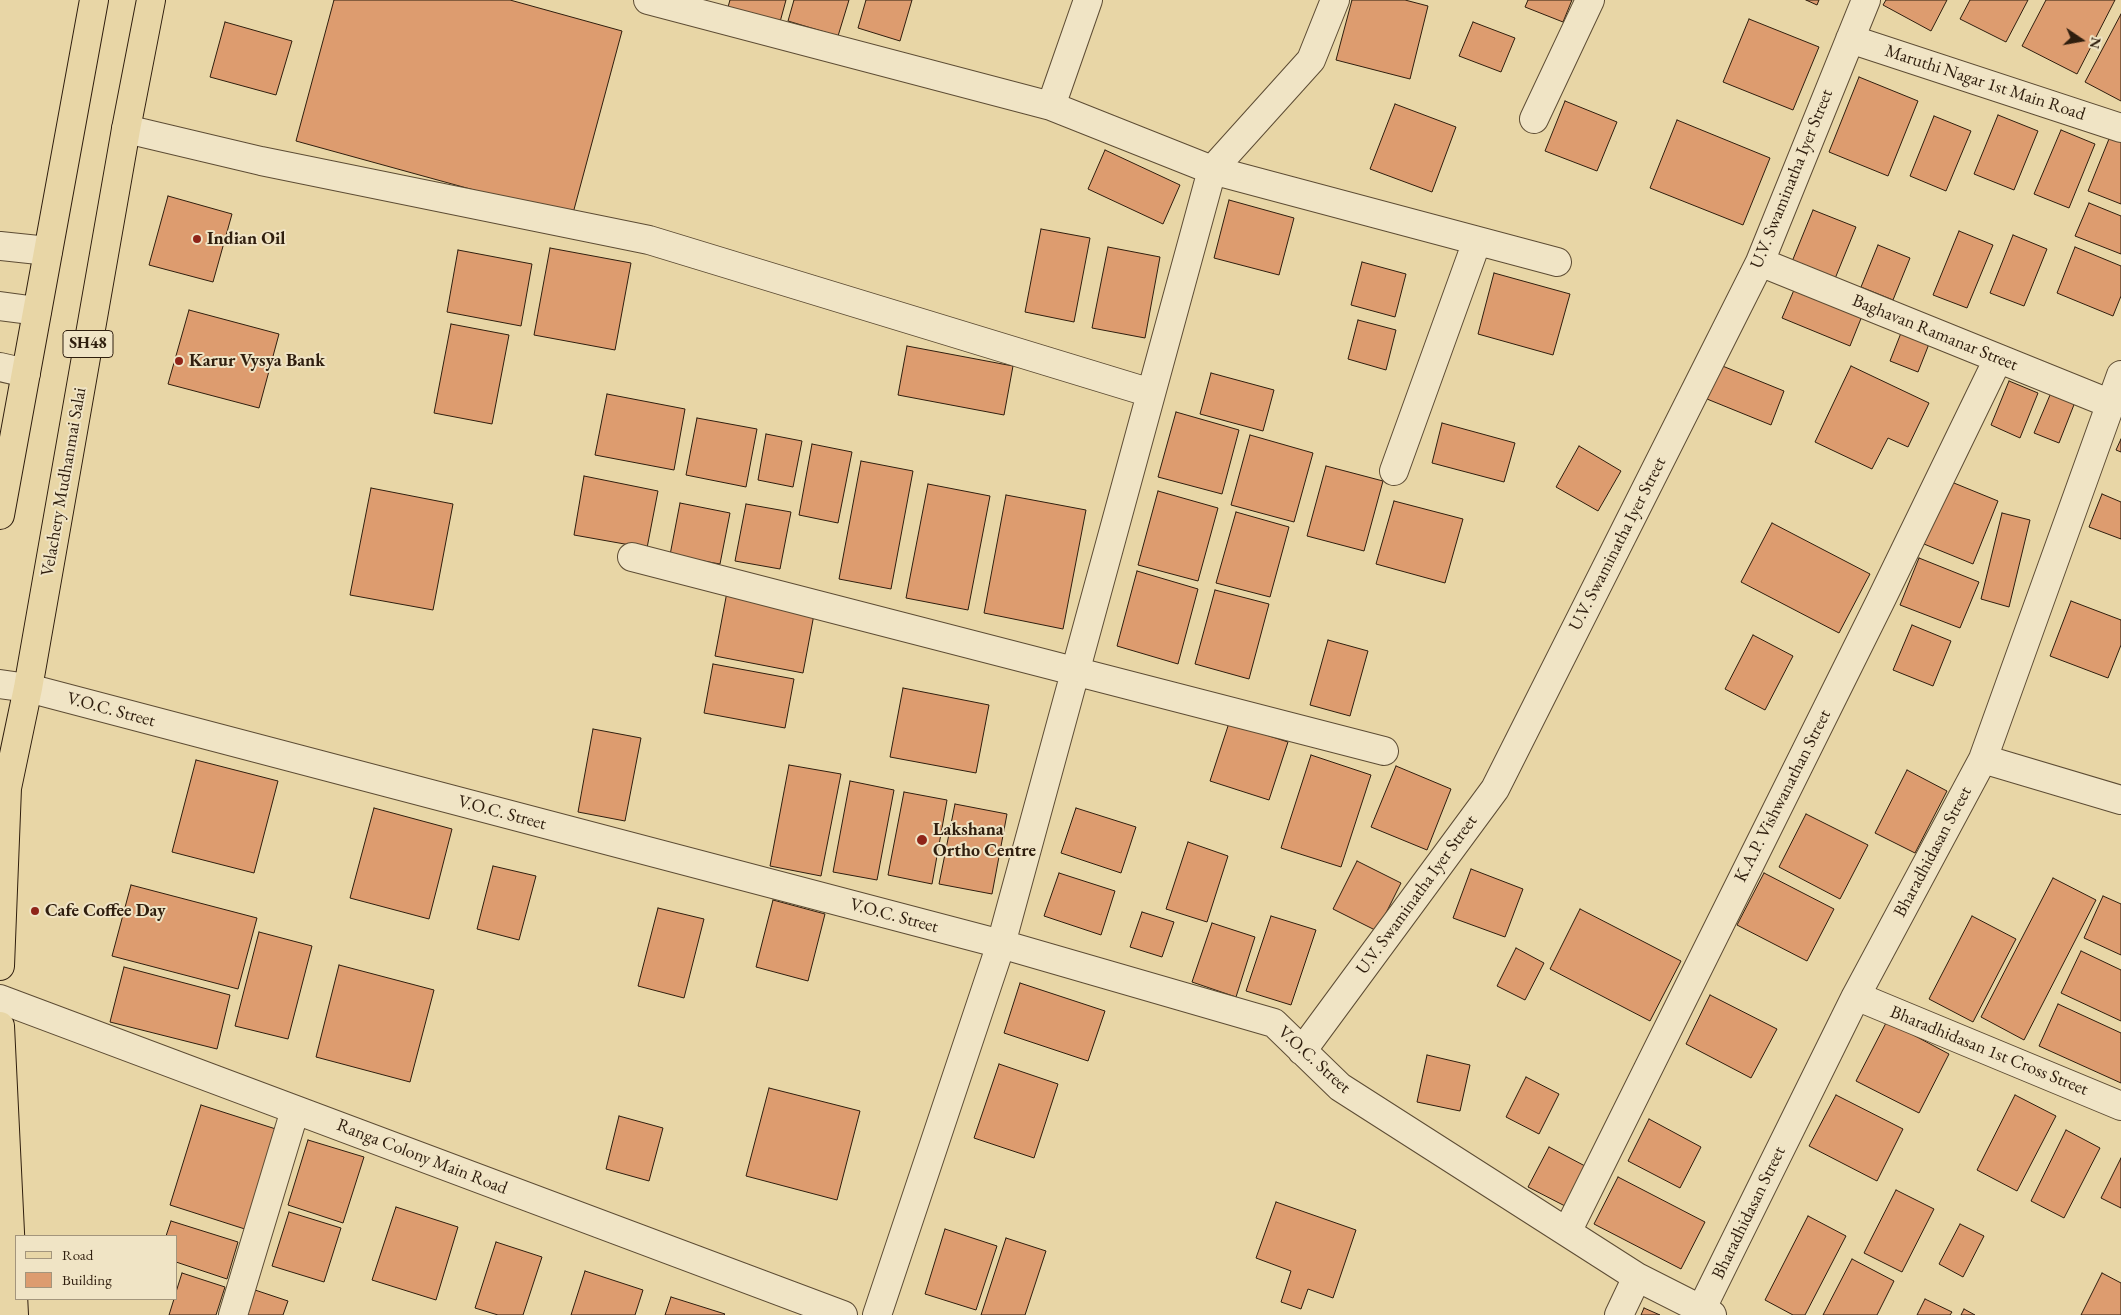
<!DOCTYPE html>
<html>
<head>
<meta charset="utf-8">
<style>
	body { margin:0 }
	#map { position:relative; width:2121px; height:1315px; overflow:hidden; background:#e8d6a6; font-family:"EB Garamond",serif }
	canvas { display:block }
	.legend { position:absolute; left:15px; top:1235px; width:162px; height:65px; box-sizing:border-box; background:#f0e4c5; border:1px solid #a3957c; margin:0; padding:6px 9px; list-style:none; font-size:15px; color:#2f1e0e }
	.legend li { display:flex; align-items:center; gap:10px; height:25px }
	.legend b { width:25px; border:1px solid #a3957c }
	.north { position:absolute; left:2056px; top:15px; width:50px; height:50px; -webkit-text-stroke:4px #f0e4c5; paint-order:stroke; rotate:102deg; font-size:14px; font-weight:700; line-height:20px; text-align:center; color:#2f1e0e }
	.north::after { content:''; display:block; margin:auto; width:18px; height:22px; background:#2f1e0e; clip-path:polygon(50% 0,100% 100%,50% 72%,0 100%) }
</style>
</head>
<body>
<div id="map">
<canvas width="2121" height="1315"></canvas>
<ul class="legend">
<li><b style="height:6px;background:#e8d6a6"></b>Road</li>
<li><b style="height:14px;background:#dd9c6f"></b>Building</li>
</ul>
<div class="north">N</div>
</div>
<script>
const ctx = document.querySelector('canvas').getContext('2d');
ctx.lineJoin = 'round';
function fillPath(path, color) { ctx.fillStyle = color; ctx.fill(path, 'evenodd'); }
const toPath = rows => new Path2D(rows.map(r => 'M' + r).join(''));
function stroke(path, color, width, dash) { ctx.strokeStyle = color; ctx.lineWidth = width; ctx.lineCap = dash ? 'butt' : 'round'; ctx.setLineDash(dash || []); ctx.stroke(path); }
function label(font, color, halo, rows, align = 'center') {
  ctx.font = font + ' "EB Garamond",serif'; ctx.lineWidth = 4; ctx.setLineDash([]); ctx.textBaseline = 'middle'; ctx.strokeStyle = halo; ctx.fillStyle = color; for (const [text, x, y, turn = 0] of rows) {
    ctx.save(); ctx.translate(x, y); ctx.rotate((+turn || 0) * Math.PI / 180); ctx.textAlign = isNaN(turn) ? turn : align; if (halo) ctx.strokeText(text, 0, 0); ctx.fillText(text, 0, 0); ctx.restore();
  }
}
const building = toPath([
	[334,0,510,0,622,31,572,217,296,141,334,0],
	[730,0,786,0,780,22,728,7,730,0],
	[794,0,849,0,838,36,788,21,794,0],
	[866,0,912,0,900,41,858,28,866,0],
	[1352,0,1405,0,1428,6,1410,79,1336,60,1352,0],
	[1528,0,1572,0,1563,22,1525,7,1528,0],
	[1806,0,1819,0,1817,5,1806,0],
	[1886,0,1947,0,1931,31,1883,5,1886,0],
	[1970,0,2028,0,2006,42,1960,19,1970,0],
	[2046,0,2115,0,2077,74,2022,46,2046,0],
	[2121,14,2121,101,2085,82,2121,14],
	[1749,19,1819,47,1793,110,1723,82,1749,19],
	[225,22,292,41,276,95,210,77,225,22],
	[1473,22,1515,38,1501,72,1459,56,1473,22],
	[1859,77,1918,101,1888,176,1829,152,1859,77],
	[1565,101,1617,122,1597,171,1545,151,1565,101],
	[1395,104,1456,127,1432,192,1370,169,1395,104],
	[1998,115,2038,131,2014,190,1974,174,1998,115],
	[1934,116,1971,131,1946,191,1910,176,1934,116],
	[1677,120,1770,158,1743,225,1650,188,1677,120],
	[2061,130,2095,144,2069,208,2034,194,2061,130],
	[2111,134,2121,138,2121,204,2088,191,2111,134],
	[1105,150,1180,185,1163,224,1088,189,1105,150],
	[168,196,232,214,213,282,149,265,168,196],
	[1229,200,1294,218,1279,275,1214,258,1229,200],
	[2089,203,2121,216,2121,254,2075,236,2089,203],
	[1813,210,1856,227,1832,286,1789,269,1813,210],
	[1041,229,1090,238,1074,322,1025,312,1041,229],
	[1959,231,1993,245,1967,308,1933,295,1959,231],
	[2013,235,2047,249,2024,306,1990,293,2013,235],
	[1878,245,1910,258,1893,300,1861,287,1878,245],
	[1108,247,1160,257,1145,338,1092,328,1108,247],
	[2075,247,2121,266,2121,296,2113,316,2057,293,2075,247],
	[550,248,631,263,615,350,534,335,550,248],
	[458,250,532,264,521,326,447,312,458,250],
	[1362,262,1406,274,1395,317,1351,305,1362,262],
	[1494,273,1570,294,1553,355,1478,334,1494,273],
	[1797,283,1864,311,1850,346,1782,318,1797,283],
	[189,310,279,334,259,408,168,384,189,310],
	[1358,320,1396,330,1386,370,1348,359,1358,320],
	[451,324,509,335,492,424,434,413,451,324],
	[1901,333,1929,344,1918,372,1890,361,1901,333],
	[907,346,1013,366,1004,415,898,395,907,346],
	[1720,365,1784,391,1771,425,1707,399,1720,365],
	[1851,366,1929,403,1908,447,1888,438,1872,469,1815,442,1851,366],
	[1211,373,1274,390,1263,431,1200,414,1211,373],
	[2009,381,2038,393,2020,438,1991,425,2009,381],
	[2053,388,2077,397,2059,443,2034,433,2053,388],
	[607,394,685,409,674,470,595,455,607,394],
	[1176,412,1239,430,1222,494,1158,477,1176,412],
	[697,418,757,429,746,487,686,475,697,418],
	[1442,423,1515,443,1504,482,1432,463,1442,423],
	[766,434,802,441,793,487,758,480,766,434],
	[1250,435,1313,453,1294,522,1231,505,1250,435],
	[2121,439,2121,452,2116,450,2121,439],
	[812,444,852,452,838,523,799,515,812,444],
	[1579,446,1621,471,1598,511,1556,487,1579,446],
	[861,461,913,471,891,589,839,579,861,461],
	[1326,466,1383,481,1364,551,1307,536,1326,466],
	[584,476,658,491,647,548,574,535,584,476],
	[1949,481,1998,501,1973,564,1924,544,1949,481],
	[928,484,990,496,968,610,906,598,928,484],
	[371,488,453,504,433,610,350,595,371,488],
	[1158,491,1218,508,1198,581,1138,565,1158,491],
	[2102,494,2121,502,2121,539,2089,527,2102,494],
	[1006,495,1086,510,1063,629,984,613,1006,495],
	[1394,501,1463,519,1445,583,1376,564,1394,501],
	[680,503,730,513,720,564,670,555,680,503],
	[746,504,791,512,780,569,735,561,746,504],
	[1236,512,1289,527,1270,597,1216,583,1236,512],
	[2002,513,2030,520,2009,607,1981,599,2002,513],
	[1772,523,1870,574,1839,633,1741,582,1772,523],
	[1919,558,1979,582,1960,628,1900,605,1919,558],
	[1137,571,1198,589,1178,664,1117,646,1137,571],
	[1215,590,1269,604,1249,679,1195,664,1215,590],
	[727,592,815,609,803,673,715,656,727,592],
	[2071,601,2121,620,2121,645,2108,678,2050,656,2071,601],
	[1912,625,1951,641,1933,686,1893,670,1912,625],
	[1753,635,1793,656,1765,710,1725,689,1753,635],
	[1328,640,1368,651,1350,716,1310,705,1328,640],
	[713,664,794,679,785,728,704,713,713,664],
	[903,688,989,705,976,773,890,757,903,688],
	[1229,723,1288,742,1269,800,1210,781,1229,723],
	[593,729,641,738,625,821,578,812,593,729],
	[1311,755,1371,775,1341,867,1281,848,1311,755],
	[196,760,278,781,254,873,172,852,196,760],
	[789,765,841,774,821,876,770,866,789,765],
	[1396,766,1451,789,1427,850,1371,827,1396,766],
	[1907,770,1947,791,1915,853,1875,833,1907,770],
	[850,781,894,790,877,880,833,872,850,781],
	[904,792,947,800,932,884,888,875,904,792],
	[955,804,1007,814,992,894,939,884,955,804],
	[374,808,452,829,429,919,350,898,374,808],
	[1076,808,1136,827,1121,873,1061,853,1076,808],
	[1806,814,1868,845,1840,899,1779,867,1806,814],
	[1188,842,1228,856,1207,922,1166,909,1188,842],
	[1357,861,1401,883,1377,931,1333,909,1357,861],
	[493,866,536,876,519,940,477,929,493,866],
	[1471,869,1523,889,1505,937,1453,918,1471,869],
	[1059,873,1115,891,1101,935,1044,916,1059,873],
	[1764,873,1834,909,1807,961,1737,925,1764,873],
	[2053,878,2096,900,2024,1040,1981,1017,2053,878],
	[131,885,257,918,238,989,112,956,131,885],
	[2103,896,2121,904,2121,955,2084,938,2103,896],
	[773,900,825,914,808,981,756,967,773,900],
	[658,908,704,919,684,998,638,986,658,908],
	[1580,909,1681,961,1650,1021,1550,969,1580,909],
	[1142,912,1174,922,1162,957,1130,947,1142,912],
	[1271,916,1316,930,1291,1005,1246,991,1271,916],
	[1972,916,2016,939,1973,1022,1929,999,1972,916],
	[1212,923,1255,937,1236,997,1192,982,1212,923],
	[259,932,312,946,288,1039,235,1026,259,932],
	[1516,948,1544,963,1525,1000,1497,986,1516,948],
	[2081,951,2121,970,2121,1021,2061,993,2081,951],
	[339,965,434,990,410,1082,316,1057,339,965],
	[124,967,230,995,217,1049,110,1022,124,967],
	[1020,983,1105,1011,1088,1061,1004,1033,1020,983],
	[1710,995,1777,1029,1751,1078,1686,1044,1710,995],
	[2058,1004,2121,1033,2121,1083,2039,1046,2058,1004],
	[1887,1021,1949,1054,1919,1113,1856,1081,1887,1021],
	[1427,1055,1470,1065,1460,1111,1417,1102,1427,1055],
	[999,1064,1058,1084,1034,1158,974,1138,999,1064],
	[1526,1077,1559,1094,1539,1134,1506,1117,1526,1077],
	[769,1088,860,1111,837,1200,746,1176,769,1088],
	[1836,1095,1903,1129,1877,1181,1809,1146,1836,1095],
	[2015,1095,2056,1116,2017,1191,1977,1170,2015,1095],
	[201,1105,282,1131,251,1231,170,1205,201,1105],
	[619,1116,663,1128,649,1181,606,1169,619,1116],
	[1649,1119,1701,1147,1680,1188,1628,1161,1649,1119],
	[2066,1130,2100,1148,2064,1218,2031,1201,2066,1130],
	[308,1140,364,1157,343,1223,288,1205,308,1140],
	[1549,1147,1585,1166,1565,1206,1528,1187,1549,1147],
	[2121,1158,2121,1208,2101,1198,2121,1158],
	[1618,1177,1705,1222,1681,1269,1594,1224,1618,1177],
	[1896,1190,1934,1209,1902,1272,1864,1253,1896,1190],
	[1276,1202,1356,1230,1333,1298,1308,1289,1301,1309,1281,1302,1291,1271,1256,1258,1276,1202],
	[396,1207,458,1227,436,1300,372,1280,396,1207],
	[289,1212,341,1228,324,1282,272,1266,289,1212],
	[1808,1216,1846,1236,1805,1315,1793,1315,1765,1300,1808,1216],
	[171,1221,238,1242,227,1279,176,1262,176,1236,166,1236,171,1221],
	[1960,1224,1984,1236,1963,1277,1939,1264,1960,1224],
	[945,1229,997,1246,976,1310,925,1294,945,1229],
	[1006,1238,1046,1251,1025,1315,981,1315,1006,1238],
	[496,1242,542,1257,523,1315,498,1315,475,1308,496,1242],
	[1852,1259,1894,1281,1877,1315,1823,1315,1852,1259],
	[585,1271,643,1290,635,1315,571,1315,585,1271],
	[182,1273,225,1287,216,1315,169,1315,174,1299,176,1299,176,1292,182,1273],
	[2102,1273,2121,1283,2121,1315,2081,1315,2102,1273],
	[246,1287,288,1301,283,1315,237,1315,246,1287],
	[671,1297,725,1314,724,1315,665,1315,671,1297],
	[1925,1299,1952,1312,1950,1315,1917,1315,1925,1299],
	[1644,1308,1660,1315,1641,1315,1644,1308],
	[1964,1309,1975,1315,1961,1315,1964,1309]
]);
fillPath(building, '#dd9c6f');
stroke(building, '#2f1e0e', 1);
const minor = toPath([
	[648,0,1051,106,1212,170,1557,262],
	[1850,39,2121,128],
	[1051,106,1088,0],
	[1534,119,1590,0],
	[126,129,261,161,649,240,1151,393],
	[0,246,48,251],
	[1760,262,2111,404],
	[0,306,37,311],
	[0,367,26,373],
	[1394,471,1477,241],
	[632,557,1384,751],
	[0,684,28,688,1001,944,1274,1023,1340,1087,1637,1277,1712,1315],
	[1983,759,2121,800],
	[1856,996,2121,1106],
	[0,999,843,1315],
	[1302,1051,1495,789,1760,262,1866,0],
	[1567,1232,1880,602,1998,359],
	[1701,1310,1856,996,1983,759,2121,375],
	[233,1315,295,1110],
	[877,1315,1001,944,1212,170,1311,60,1335,0],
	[1619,1315,1637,1277]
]);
const major = toPath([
	[0,515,94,0],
	[0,966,7,788,28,688,126,129,151,0],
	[0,1026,14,1315]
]);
stroke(minor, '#5d4c34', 30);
stroke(major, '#2f1e0e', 30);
stroke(minor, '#f0e4c5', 28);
stroke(major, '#e8d6a6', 28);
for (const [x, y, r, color] of [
	[197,239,5,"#8f2418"],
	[179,361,5,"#8f2418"],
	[922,840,6,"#8f2418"],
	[35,911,5,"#8f2418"]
]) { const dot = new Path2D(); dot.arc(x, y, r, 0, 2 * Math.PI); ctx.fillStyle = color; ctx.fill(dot); stroke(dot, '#f0e4c5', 2); }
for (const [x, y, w] of [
	[88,344,50]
]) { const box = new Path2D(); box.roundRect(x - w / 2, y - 13.5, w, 27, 4); ctx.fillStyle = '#f0e4c5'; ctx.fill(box); stroke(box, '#2f1e0e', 1); }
label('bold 16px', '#2f1e0e', null, [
	["SH48",88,344]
]);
label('18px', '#2f1e0e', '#f0e4c5', [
	["Maruthi Nagar 1st Main Road",1985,83,18],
	["U.V. Swaminatha Iyer Street",1792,179,-68],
	["Baghavan Ramanar Street",1935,333,22],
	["Velachery Mudhanmai Salai",64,482,-80],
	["U.V. Swaminatha Iyer Street",1618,544,-63],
	["V.O.C. Street",111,710,15],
	["K.A.P. Vishwanathan Street",1783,796,-63],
	["V.O.C. Street",502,813,15],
	["Bharadhidasan Street",1933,852,-62],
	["U.V. Swaminatha Iyer Street",1417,895,-54],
	["V.O.C. Street",894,916,15],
	["Bharadhidasan 1st Cross Street",1989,1051,22],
	["V.O.C. Street",1314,1060,42],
	["Ranga Colony Main Road",422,1157,21],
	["Bharadhidasan Street",1749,1213,-64]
]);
label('bold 18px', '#2f1e0e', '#f0e4c5', [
	["Indian Oil",207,239],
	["Karur Vysya Bank",189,361],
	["Lakshana",933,830],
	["Ortho Centre",933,851],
	["Cafe Coffee Day",45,911]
], 'left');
</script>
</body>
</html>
